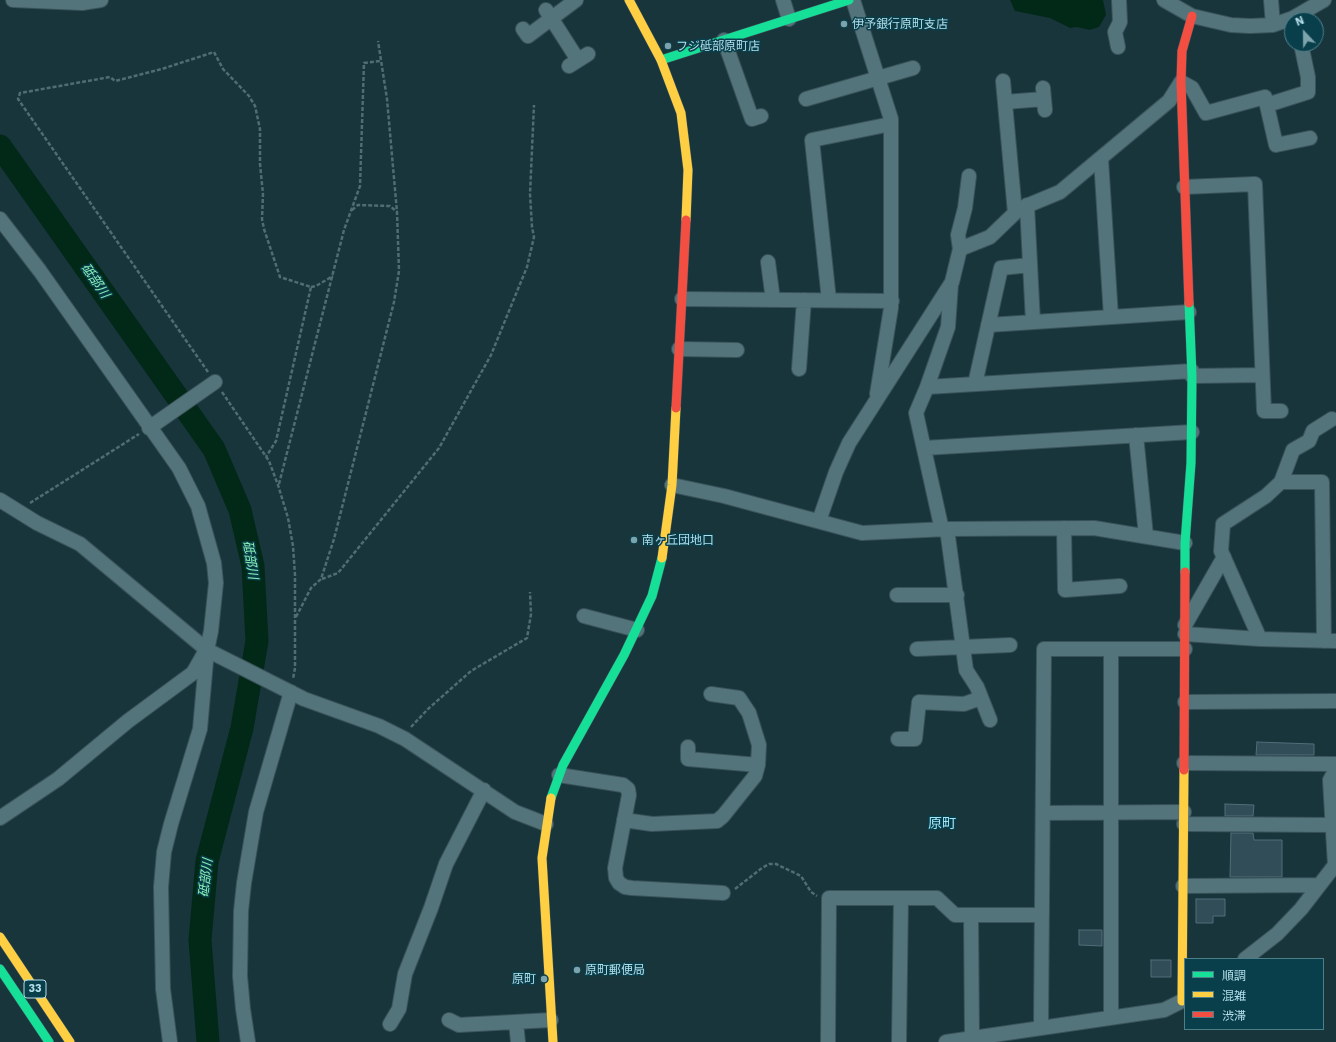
<!DOCTYPE html>
<html>
<head>
<meta charset="utf-8">
<style>
	body { margin:0 }
	#map { position:relative; width:1336px; height:1042px; overflow:hidden; background:#18353c; font-family:"Work Sans","Noto Sans JP",sans-serif }
	canvas { display:block }
	.legend { position:absolute; left:1184px; top:958px; width:140px; height:72px; box-sizing:border-box; background:#093f4b; border:1px solid #4d7f8b; margin:0; padding:5px 7px; list-style:none; font-size:12px; color:#b3deea }
	.legend li { display:flex; align-items:center; gap:8px; height:20px }
	.legend b { width:20px; border:1px solid #4d7f8b }
	.north { position:absolute; left:1284px; top:12px; width:40px; height:40px; box-sizing:border-box; background:#093f4b; border:1px solid #4d7f8b; border-radius:50%; rotate:338deg; font-size:11px; font-weight:700; line-height:16px; text-align:center; color:#b3deea }
	.north::after { content:''; display:block; margin:auto; width:14px; height:18px; background:#7da3ad; clip-path:polygon(50% 0,100% 100%,50% 72%,0 100%) }
</style>
</head>
<body>
<div id="map">
<canvas width="1336" height="1042"></canvas>
<ul class="legend">
<li><b style="height:5px;background:#16e098"></b>順調</li>
<li><b style="height:5px;background:#ffcf43"></b>混雑</li>
<li><b style="height:5px;background:#f24e42"></b>渋滞</li>
</ul>
<div class="north">N</div>
</div>
<script>
const ctx = document.querySelector('canvas').getContext('2d');
ctx.lineJoin = 'round';
function fillPath(path, color) { ctx.fillStyle = color; ctx.fill(path, 'evenodd'); }
const toPath = rows => new Path2D(rows.map(r => 'M' + r).join(''));
function stroke(path, color, width, dash) { ctx.strokeStyle = color; ctx.lineWidth = width; ctx.lineCap = dash ? 'butt' : 'round'; ctx.setLineDash(dash || []); ctx.stroke(path); }
function label(font, color, halo, rows, align = 'center') {
  ctx.font = font + ' "Work Sans","Noto Sans JP",sans-serif'; ctx.lineWidth = 3; ctx.setLineDash([]); ctx.textBaseline = 'middle'; ctx.strokeStyle = halo; ctx.fillStyle = color; for (const [text, x, y, turn = 0] of rows) {
    ctx.save(); ctx.translate(x, y); ctx.rotate((+turn || 0) * Math.PI / 180); ctx.textAlign = isNaN(turn) ? turn : align; if (halo) ctx.strokeText(text, 0, 0); ctx.fillText(text, 0, 0); ctx.restore();
  }
}
fillPath(toPath([
	[1010,0,1103,0,1106,15,1099,27,1090,30,1077,27,1070,28,1050,18,1015,11]
]), '#022918');
stroke(toPath([
	[0,146,214,449,240,510,253,566,257,641,242,728,207,861,200,940,208,1042]
]), '#022918', 23);
const building = toPath([
	[1257,742,1314,744,1314,755,1256,755,1257,742],
	[1225,804,1254,805,1253,816,1225,816,1225,804],
	[1231,833,1253,833,1254,840,1282,840,1282,877,1230,877,1231,833],
	[1196,899,1225,899,1225,916,1213,916,1213,923,1196,923,1196,899],
	[1079,930,1102,930,1102,946,1079,945,1079,930],
	[1151,960,1171,960,1171,977,1151,977,1151,960]
]);
fillPath(building, '#314e58');
stroke(building, '#526d78', 1);
const street = toPath([
	[13,0,82,3,101,0],
	[783,0,789,19],
	[853,0,891,119,891,308,877,394],
	[1164,0,1192,16,1231,25,1250,26,1273,25,1293,18,1324,0],
	[1271,0,1273,25],
	[546,10,578,60],
	[523,29,528,36,576,0],
	[724,40,752,119,761,116],
	[1118,47,1115,32,1120,22,1119,0],
	[569,66,588,54],
	[1003,81,1015,213],
	[1043,88,1045,110],
	[806,99,913,68],
	[1005,102,1044,99],
	[1267,105,1308,92,1308,77,1301,44],
	[1101,159,1111,317],
	[1184,187,1255,184,1264,411,1281,411],
	[1027,205,1033,322],
	[0,219,40,271,179,468,198,506,214,563,216,583,211,631,207,650,200,729,171,824,164,852,161,887,163,989,170,1042],
	[960,249,958,235,965,208,969,176],
	[768,262,773,300],
	[682,299,892,301],
	[829,300,812,140,891,124],
	[988,325,1189,312],
	[679,349,737,350],
	[799,369,804,300],
	[1192,376,1262,375],
	[975,384,1001,268,1030,265],
	[927,387,1192,371],
	[149,428,215,382],
	[1136,435,1146,536],
	[924,448,1192,432],
	[1281,482,1322,482,1324,641],
	[672,485,724,496,862,533,947,529,1094,528,1185,543],
	[0,500,37,523,80,544,207,650,304,699,379,726,405,739,515,812,546,824],
	[819,521,836,472,849,443,952,282,960,249,990,237,1019,209,1060,192,1169,101,1181,82,1192,88,1206,113,1265,97,1276,145,1310,138],
	[1064,528,1065,590,1120,586],
	[947,529,966,670,977,687,990,720],
	[942,530,916,413,927,387,948,327,951,284],
	[897,595,957,595],
	[584,616,637,630],
	[1185,625,1224,557],
	[1185,634,1260,639,1336,641],
	[1260,639,1221,551,1223,524,1266,496,1281,482,1293,450,1309,441,1313,431,1332,419],
	[917,649,1010,645],
	[1185,702,1336,701],
	[898,739,915,739,919,702,964,704,981,698],
	[688,747,688,759,758,765],
	[1184,763,1336,764],
	[559,775,623,785,628,789,629,795,615,868,616,878,619,883,625,887,632,888,723,893],
	[1043,813,1184,812],
	[0,818,58,779,128,721,193,673,205,652],
	[624,820,652,824,717,821,723,816,755,776,758,765,759,745,749,713,739,698,711,694],
	[1184,824,1333,825],
	[1183,886,1319,885],
	[971,915,972,1038],
	[1245,959,1277,934,1301,909,1335,865,1330,780,1336,769],
	[1111,1017,1111,649],
	[449,1020,459,1025,551,1020],
	[516,1022,518,1042],
	[390,1024,399,1009,405,974,431,908,446,864,484,790],
	[1041,1027,1044,649,1185,649],
	[248,1042,243,1009,240,976,241,911,244,883,256,812,291,692],
	[828,1042,829,898,937,898,955,915,1042,915],
	[899,1042,901,898],
	[946,1042,1164,1010,1182,1001]
]);
const fast = toPath([
	[661,60,849,0],
	[1185,572,1185,543,1191,463,1192,376,1189,303],
	[551,798,563,765,624,655,652,596,662,558],
	[0,969,49,1042]
]);
const slow = toPath([
	[629,0,661,60,681,113,688,170,686,220],
	[662,558,672,485,676,408],
	[1184,770,1182,1001,1185,1000],
	[551,798,542,858,553,1042],
	[0,937,70,1042]
]);
const jam = toPath([
	[1189,303,1181,82,1182,51,1192,16],
	[676,408,686,220],
	[1184,770,1185,572]
]);
stroke(street, '#3a535a', 16);
stroke(fast, '#3a535a', 10);
stroke(slow, '#3a535a', 10);
stroke(jam, '#3a535a', 10);
stroke(toPath([
	[352,210,358,205,390,206,397,212],
	[311,287,316,286,333,276],
	[208,372,18,99,20,93,110,77,115,81,162,69,214,52,223,69,249,96,255,106,260,129,260,164,263,194,262,219,264,229,280,277,311,287,276,441,266,457],
	[222,392,269,461,278,485,288,518,293,546,295,575,295,668,293,679],
	[279,484,344,230,360,186,364,63,380,61],
	[30,503,139,434],
	[322,579,338,573,439,448,491,355,527,267,534,237,532,227,530,194,534,105],
	[296,617,311,588,321,579,334,539,394,302,399,271,397,212,387,99,378,41],
	[411,727,428,709,471,671,527,638,531,614,530,592],
	[735,889,762,868,769,864,776,864,801,876,811,892,817,896]
]), '#516c73', 2.5, [4, 2]);
stroke(street, '#54747c', 14);
stroke(fast, '#16e098', 9);
stroke(slow, '#ffcf43', 9);
stroke(jam, '#f24e42', 9);
for (const [x, y, r, color] of [
	[844,24,4,"#7da3ad"],
	[668,46,4,"#7da3ad"],
	[634,540,4,"#7da3ad"],
	[577,970,4,"#7da3ad"],
	[544,979,4,"#7da3ad"]
]) { const dot = new Path2D(); dot.arc(x, y, r, 0, 2 * Math.PI); ctx.fillStyle = color; ctx.fill(dot); stroke(dot, '#093f4b', 1.5); }
for (const [x, y, w] of [
	[35,989,22]
]) { const box = new Path2D(); box.roundRect(x - w / 2, y - 9, w, 18, 3); ctx.fillStyle = '#093f4b'; ctx.fill(box); stroke(box, '#b3deea', 1); }
label('bold 11px', '#b3deea', null, [
	["33",35,989]
]);
label('12px', '#b3deea', '#093f4b', [
	["伊予銀行原町支店",852,24],
	["フジ砥部原町店",676,46],
	["南ヶ丘団地口",642,540],
	["原町郵便局",585,970],
	["原町",536,979,"right"]
], 'left');
label('italic 13px', '#89f0b5', '#093f4b', [
	["砥部川",95,281,55],
	["砥部川",250,560,81],
	["砥部川",206,878,-83]
]);
label('14px', '#a0e6fa', '#093f4b', [
	["原町",942,824]
]);
</script>
</body>
</html>
